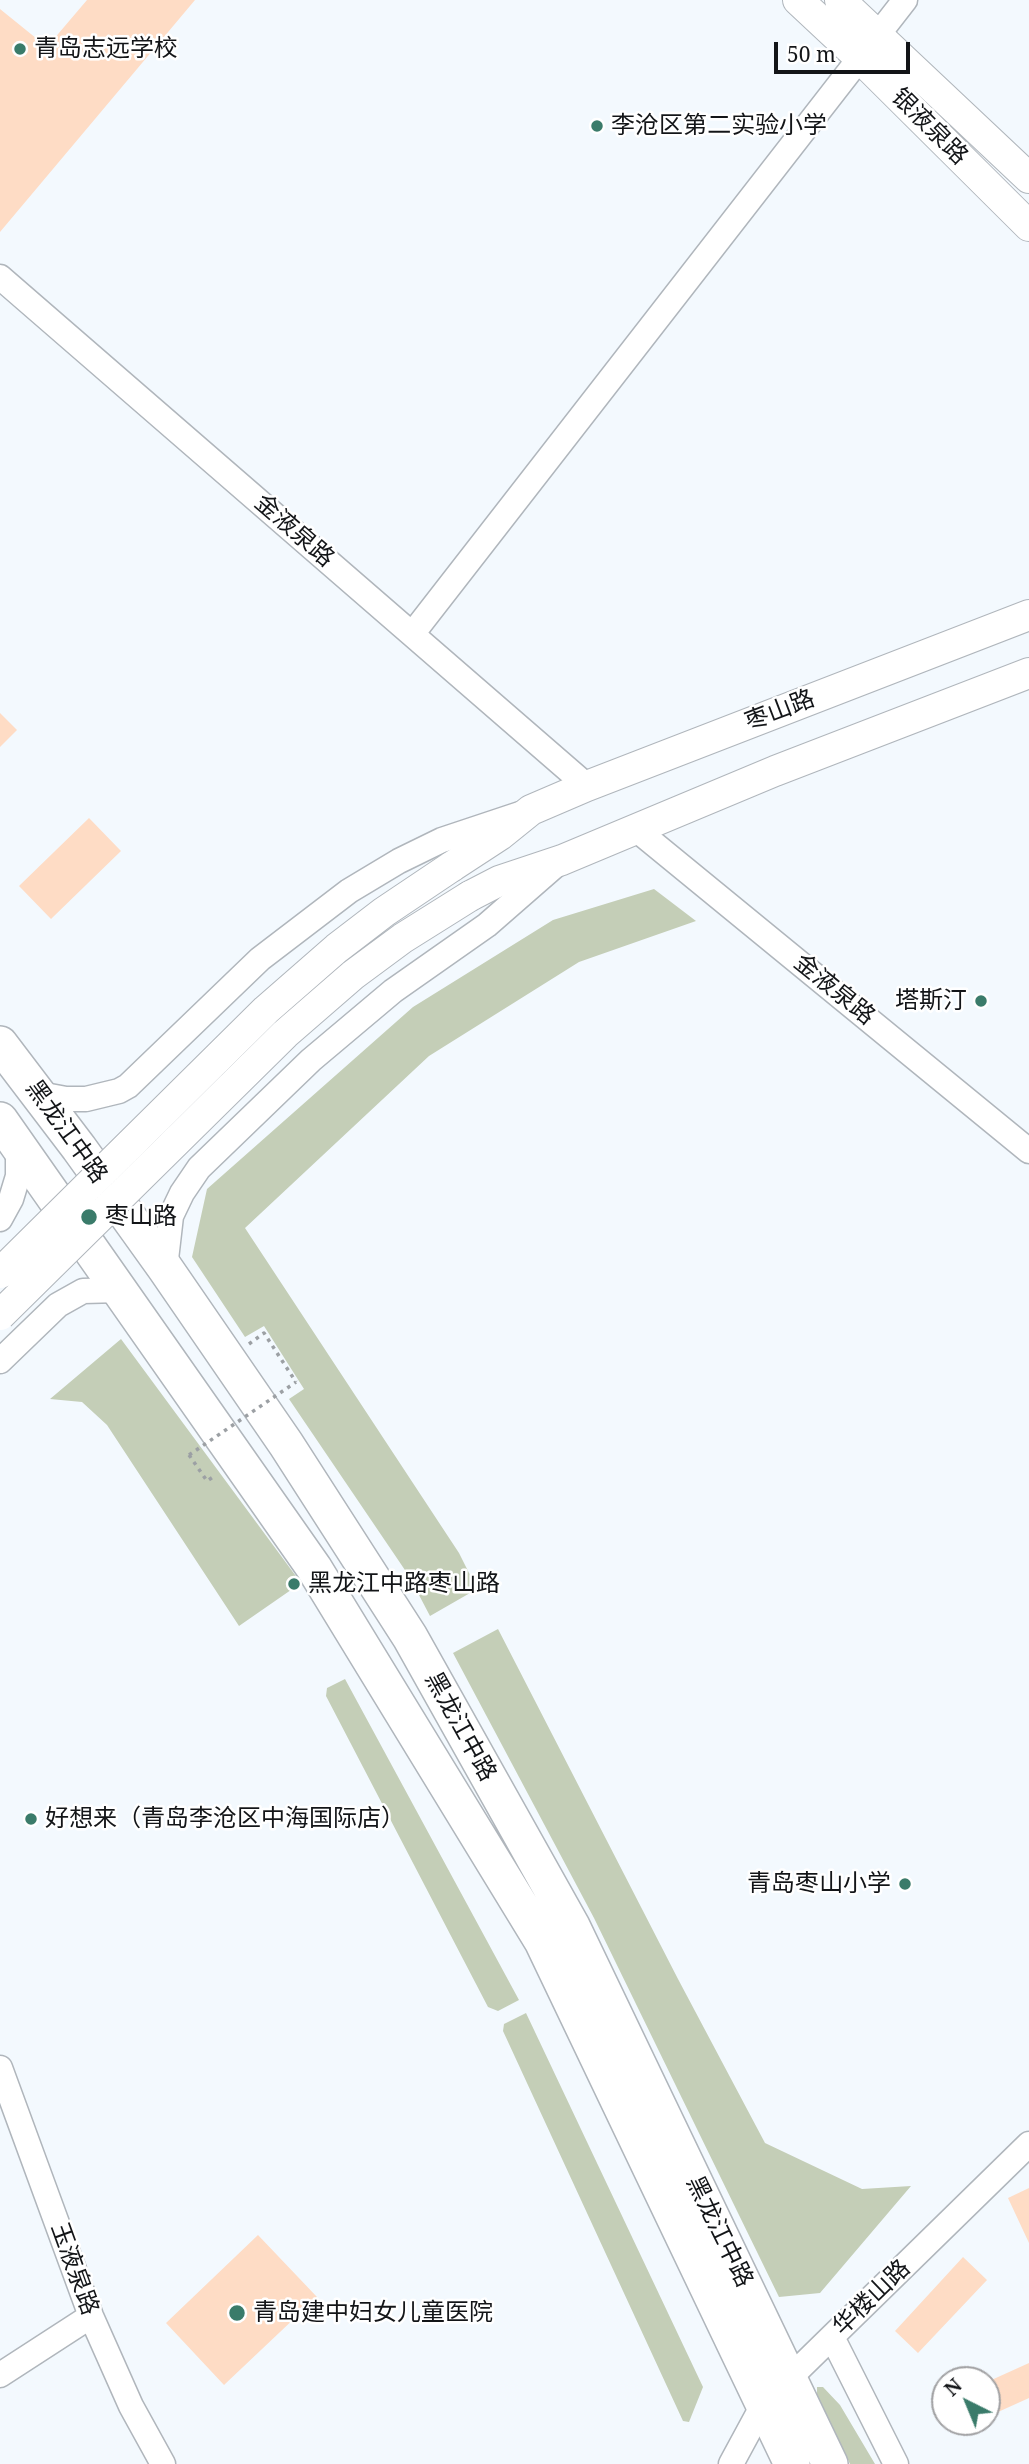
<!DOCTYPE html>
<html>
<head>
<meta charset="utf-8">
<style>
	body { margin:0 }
	#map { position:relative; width:1029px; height:2464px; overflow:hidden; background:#f3f9fe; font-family:"Noto Serif",serif }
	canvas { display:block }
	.north { position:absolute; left:931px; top:2366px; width:70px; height:70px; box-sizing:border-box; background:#fff; border:2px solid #a1a1a3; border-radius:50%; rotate:317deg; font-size:19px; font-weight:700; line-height:28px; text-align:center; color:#131518 }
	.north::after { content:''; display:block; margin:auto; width:24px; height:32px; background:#3a7b6a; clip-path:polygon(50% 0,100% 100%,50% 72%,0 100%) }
	.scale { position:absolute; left:774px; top:42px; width:136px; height:32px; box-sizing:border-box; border:4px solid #131518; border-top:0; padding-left:9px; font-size:21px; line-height:24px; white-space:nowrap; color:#131518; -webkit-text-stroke:5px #fff; paint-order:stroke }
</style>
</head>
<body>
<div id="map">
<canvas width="1029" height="2464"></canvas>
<div class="north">N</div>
<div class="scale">50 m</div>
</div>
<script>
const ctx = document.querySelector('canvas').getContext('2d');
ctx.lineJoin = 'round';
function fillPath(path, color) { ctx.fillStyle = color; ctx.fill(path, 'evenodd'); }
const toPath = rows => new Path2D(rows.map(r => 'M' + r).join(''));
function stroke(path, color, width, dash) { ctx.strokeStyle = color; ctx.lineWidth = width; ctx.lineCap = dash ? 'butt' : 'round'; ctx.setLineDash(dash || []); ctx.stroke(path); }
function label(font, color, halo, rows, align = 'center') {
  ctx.font = font + ' "Noto Serif","Noto Sans SC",serif'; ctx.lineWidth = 5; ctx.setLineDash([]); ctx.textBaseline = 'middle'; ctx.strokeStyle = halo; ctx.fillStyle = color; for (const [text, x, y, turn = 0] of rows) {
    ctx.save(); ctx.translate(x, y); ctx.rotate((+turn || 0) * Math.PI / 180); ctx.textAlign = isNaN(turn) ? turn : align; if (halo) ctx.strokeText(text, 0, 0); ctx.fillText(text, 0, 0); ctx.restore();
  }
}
fillPath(toPath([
	[654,889,696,921,579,962,429,1056,245,1228,459,1553,477,1589,430,1616,409,1576,289,1399,304,1389,264,1326,245,1337,192,1257,207,1189,413,1007,553,920],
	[121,1339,301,1583,239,1626,107,1425,82,1402,50,1399],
	[498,1629,678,1979,765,2143,862,2189,911,2186,820,2293,779,2297,594,1918,453,1653],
	[345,1679,519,2000,498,2011,488,2007,326,1696,327,1688],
	[526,2013,703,2387,689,2422,683,2421,503,2031,504,2024],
	[817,2387,823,2387,840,2405,875,2464,850,2464,817,2396]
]), '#c4ceb7');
fillPath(toPath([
	[87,0,195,0,0,232,0,9,47,47],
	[0,713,17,730,0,747],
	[89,818,121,851,51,919,19,886],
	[1029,2188,1029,2243,1008,2198],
	[258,2235,317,2297,224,2385,166,2323],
	[963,2257,987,2280,918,2353,895,2331],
	[1029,2363,1029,2398,987,2417,987,2382]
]), '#fedcc5');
const minor = toPath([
	[0,277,587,786],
	[413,633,905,0],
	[637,830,1029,1151],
	[39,1094,66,1099,86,1099,119,1091,128,1086,260,959,349,891,399,861,442,840,520,814],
	[0,1219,11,1199,18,1176,18,1145],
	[165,1268,171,1216,182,1193,199,1168,311,1060,393,991,487,925,558,863],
	[0,1361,58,1305,83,1291,120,1290],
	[0,2068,91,2316,131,2406,163,2464],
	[832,2337,896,2464],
	[0,2375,91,2316],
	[731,2464,764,2403,1029,2144]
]);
const major = toPath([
	[798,0,860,58,1029,226],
	[840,0,1029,178],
	[451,867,500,835,531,810,587,786,1029,615],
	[470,896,499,881,562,860,775,771,1029,673]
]);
const highway = toPath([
	[0,1044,79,1148,165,1268,286,1444,410,1637,572,1926,830,2464],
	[0,1120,314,1568,542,1941,792,2464]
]);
stroke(minor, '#b0b6bc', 27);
stroke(major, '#b0b6bc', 32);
stroke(highway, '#b0b6bc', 38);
stroke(toPath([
	[249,1344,264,1333,296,1382],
	[189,1455,207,1481,216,1475]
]), '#9ca0a4', 3.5, [3.5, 5]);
stroke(minor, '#fff', 24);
stroke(major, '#fff', 30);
stroke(highway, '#fff', 35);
const majorBridge = toPath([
	[0,1273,266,1010,337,948,384,912,451,867],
	[0,1315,285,1034,353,975,403,938,470,896]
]);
stroke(majorBridge, '#b0b6bc', 32, []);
stroke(toPath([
	[189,1455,296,1382]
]), '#9ca0a4', 3.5, [3.5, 5]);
stroke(majorBridge, '#fff', 30);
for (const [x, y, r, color] of [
	[20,49,7,"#3a7b6a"],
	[597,126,7,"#3a7b6a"],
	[981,1001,7,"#3a7b6a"],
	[89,1217,9,"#3a7b6a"],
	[294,1584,7,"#3a7b6a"],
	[31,1819,7,"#3a7b6a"],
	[905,1884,7,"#3a7b6a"],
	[237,2313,9,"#3a7b6a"]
]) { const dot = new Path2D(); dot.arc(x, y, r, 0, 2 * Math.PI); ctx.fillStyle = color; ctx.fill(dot); stroke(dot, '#fff', 2.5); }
label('24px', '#131518', '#fff', [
	["青岛志远学校",34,49],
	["李沧区第二实验小学",611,126],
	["塔斯汀",967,1001,"right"],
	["枣山路",105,1217],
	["黑龙江中路枣山路",308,1584],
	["好想来（青岛李沧区中海国际店）",45,1819],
	["青岛枣山小学",891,1884,"right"],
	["青岛建中妇女儿童医院",253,2313]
], 'left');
label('24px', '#131518', '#fff', [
	["银液泉路",929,127,45],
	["金液泉路",294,531,41],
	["枣山路",780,711,-21],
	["金液泉路",834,990,39],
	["黑龙江中路",66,1132,54],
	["黑龙江中路",460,1727,61],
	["黑龙江中路",719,2232,64],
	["玉液泉路",74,2269,70],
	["华楼山路",872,2298,-44]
]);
</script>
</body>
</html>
